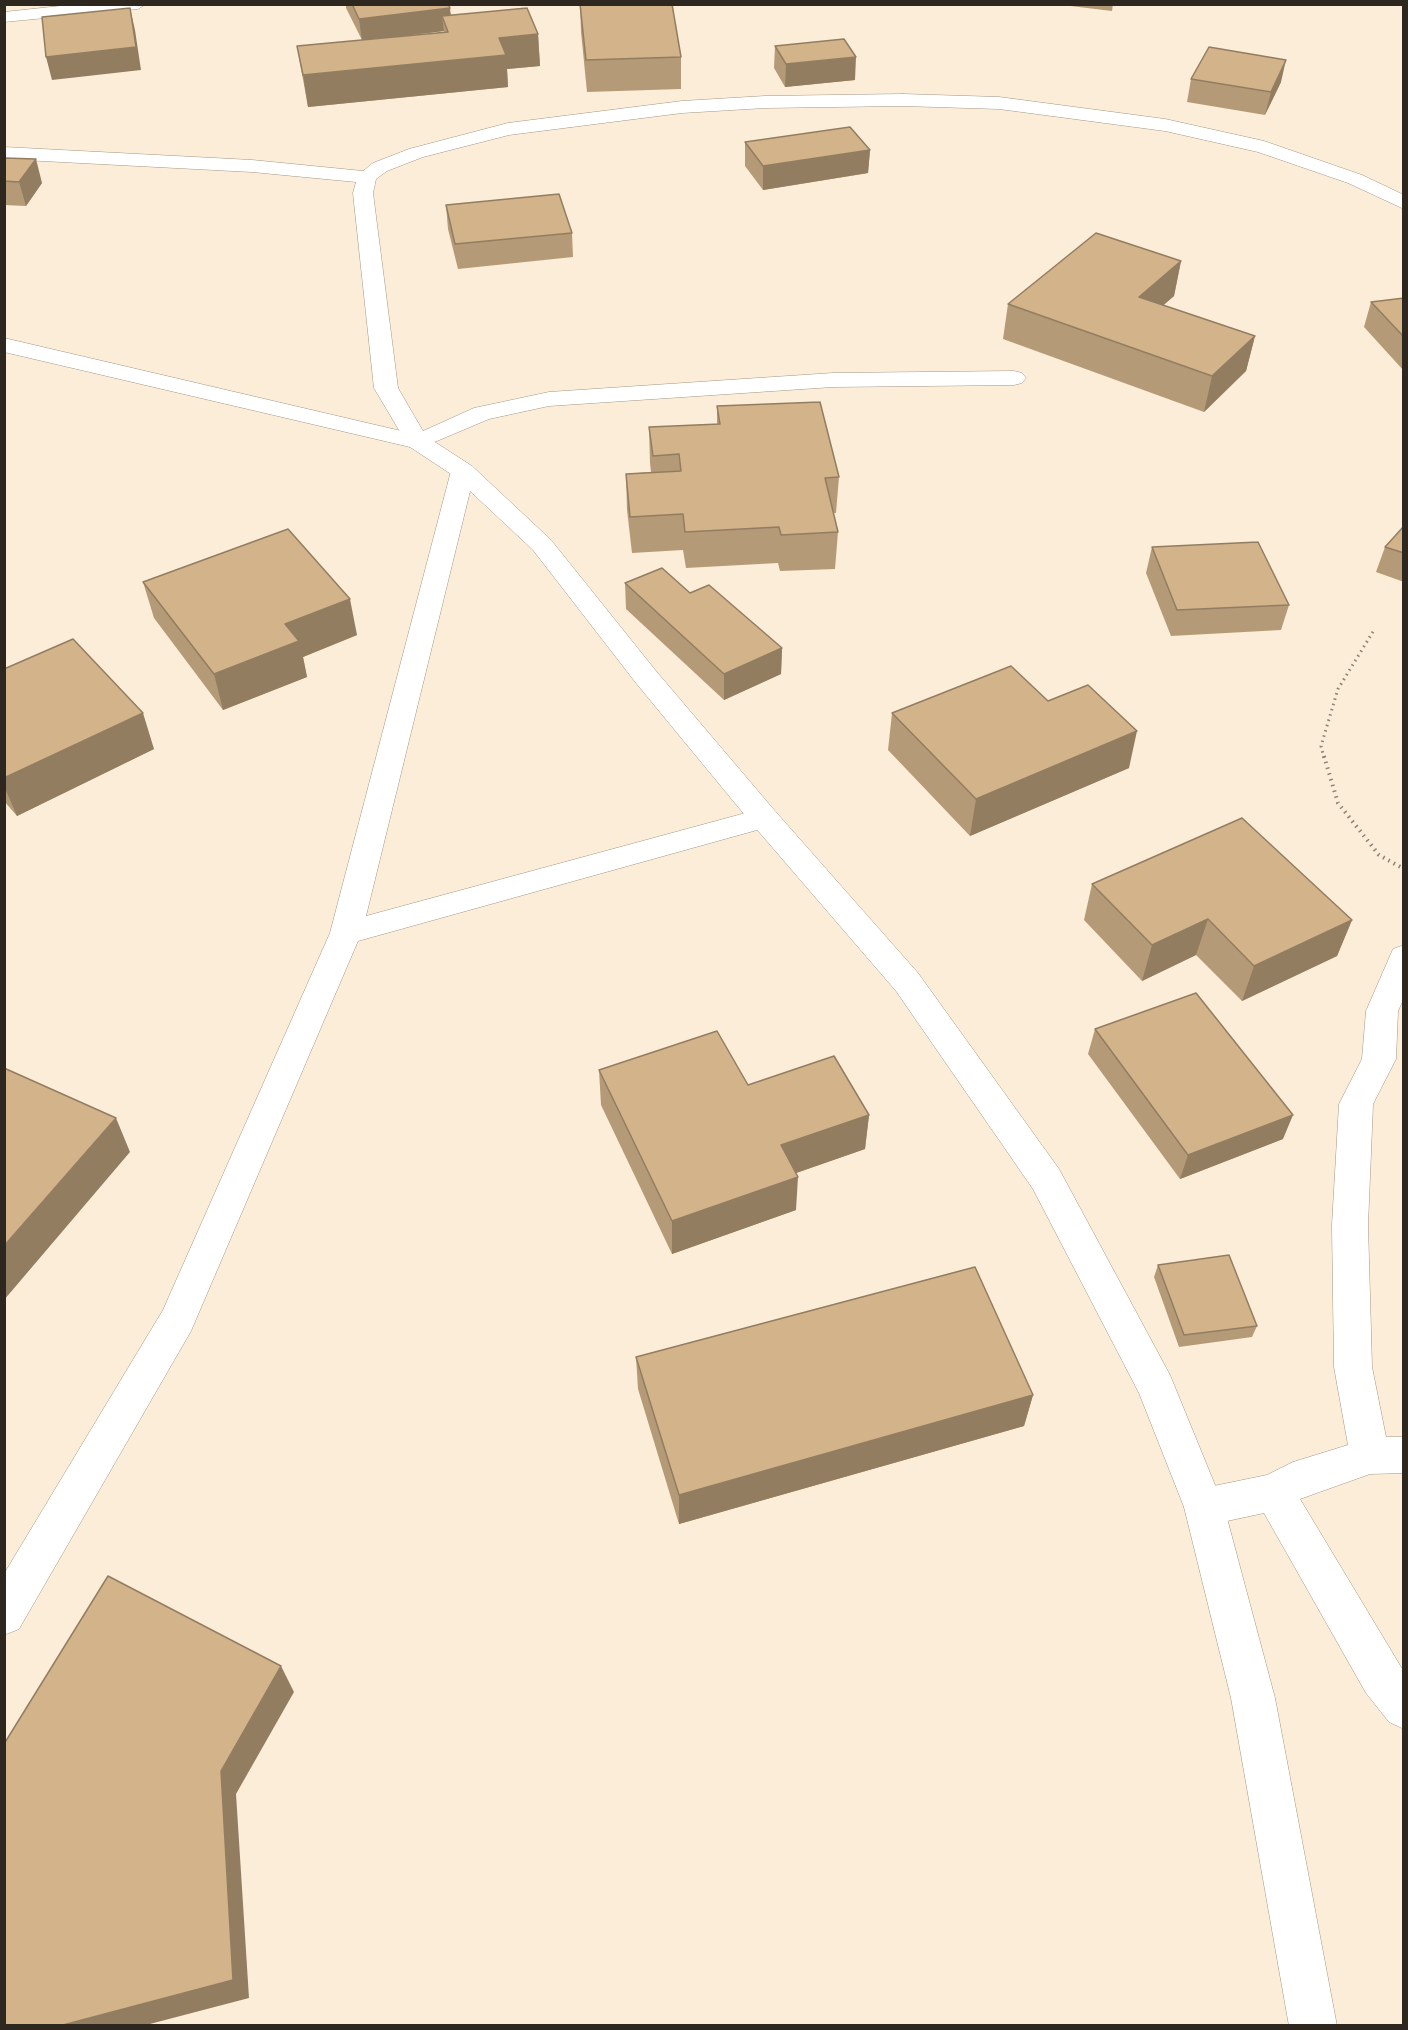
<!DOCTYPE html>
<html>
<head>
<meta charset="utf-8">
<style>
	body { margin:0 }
	#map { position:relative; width:1408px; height:2030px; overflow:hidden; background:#fcedd9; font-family:Poppins,sans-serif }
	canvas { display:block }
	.frame { position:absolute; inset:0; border:6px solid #2d2720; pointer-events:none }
</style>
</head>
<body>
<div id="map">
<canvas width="1408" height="2030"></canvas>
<div class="frame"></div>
</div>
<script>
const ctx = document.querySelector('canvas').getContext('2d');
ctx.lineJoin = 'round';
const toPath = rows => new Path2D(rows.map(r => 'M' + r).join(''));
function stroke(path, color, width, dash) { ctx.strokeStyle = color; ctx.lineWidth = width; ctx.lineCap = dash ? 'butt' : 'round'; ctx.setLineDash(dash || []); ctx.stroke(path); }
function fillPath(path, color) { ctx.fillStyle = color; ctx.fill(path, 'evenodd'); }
const street = toPath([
	[79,4,146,4,138,9,4,22,4,12,79,4],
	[903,94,999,97,1165,119,1264,141,1362,175,1404,195,1404,209,1348,183,1258,152,1165,131,999,109,903,106,765,108,682,113,509,135,423,157,387,171,376,179,373,193,398,388,423,431,474,408,549,392,833,373,1014,371,1022,373,1026,378,1022,383,1014,385,833,387,549,406,489,419,418,449,409,447,374,388,353,193,356,182,252,172,4,159,4,147,252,160,363,171,373,163,409,149,508,123,682,101,765,96,903,94],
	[463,464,472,466,475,471,366,916,764,808,775,811,779,818,775,825,358,941,191,1331,19,1629,4,1635,4,1574,163,1310,330,933,451,471,454,466,463,464],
	[1404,945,1404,998,1398,1011,1396,1059,1373,1104,1368,1225,1372,1367,1386,1437,1404,1437,1404,1473,1370,1474,1300,1499,1404,1672,1404,1729,1389,1722,1366,1693,1264,1513,1204,1526,1190,1521,1184,1507,1190,1493,1204,1488,1267,1475,1293,1462,1348,1445,1334,1367,1332,1225,1339,1104,1362,1059,1366,1011,1393,949,1404,945]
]);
const secondary = toPath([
	[4,338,427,437,472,466,551,540,656,671,775,811,918,973,1059,1169,1170,1375,1224,1507,1275,1698,1337,2026,1289,2026,1231,1698,1184,1507,1139,1393,1033,1189,896,991,753,825,636,683,533,550,454,476,410,447,4,352,4,338]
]);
stroke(street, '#a49684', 1);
stroke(secondary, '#a49684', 1);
stroke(toPath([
	[1324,758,1321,746,1338,689,1374,630]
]), '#8c8275', 3, [1.5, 4]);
stroke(toPath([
	[1324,756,1338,803,1379,855,1404,869]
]), '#8c8275', 4, [1.5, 4.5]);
fillPath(street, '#fff');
fillPath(secondary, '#fff');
fillPath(toPath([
	[346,4,448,4,451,15,538,34,540,66,507,69,508,87,308,107,297,46,362,40,346,8],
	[444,31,444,32,396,37],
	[580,4,681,57,681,89,587,92,581,32],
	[1054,4,1113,4,1112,11],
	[775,46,855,80,785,87,774,68],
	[1191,79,1281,82,1265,115,1187,102],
	[745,142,870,150,868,173,763,190,745,166],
	[4,158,42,183,26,206,4,205],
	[446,205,572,233,573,257,458,269,448,229],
	[1181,261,1174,296,1163,305,1255,336,1246,371,1204,412,1003,339,1008,304],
	[1404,298,1404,371,1364,327,1371,302],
	[717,406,839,477,836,513,833,513,838,532,835,569,780,571,778,563,686,568,683,550,632,553,627,510,626,474,651,472,650,463,649,427,717,424],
	[1404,526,1404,582,1376,572,1385,547],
	[1152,547,1289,605,1281,630,1171,636,1146,573],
	[143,582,357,635,303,657,307,677,223,710,154,618],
	[625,583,690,593,782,648,781,674,724,700,626,609],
	[4,669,154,749,17,816,4,801],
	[1048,701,1129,768,970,836,888,750,892,713],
	[1092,884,1352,920,1337,956,1242,1001,1196,955,1142,981,1084,920],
	[1095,1029,1283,1139,1180,1179,1088,1054],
	[599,1070,748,1085,869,1115,865,1149,796,1173,796,1210,672,1254,601,1105],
	[1158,1265,1257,1326,1252,1337,1179,1347,1154,1277],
	[636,1357,1033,1395,1024,1426,679,1524,638,1389]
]), '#b59a77');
fillPath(toPath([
	[130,8,135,30,141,70,52,80,46,57],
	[450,8,452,30,442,16,444,31,362,41,359,19],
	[538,34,540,66,507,69,508,87,308,107,303,75,499,38],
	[856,57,855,80,785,87,786,64],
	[1286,60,1281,82,1265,115,1271,92],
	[870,150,868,173,763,190,763,166],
	[36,159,42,183,26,206,19,182],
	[1181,261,1174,296,1133,332,1139,297],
	[1255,336,1246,371,1204,412,1212,376],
	[350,599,357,635,303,657,307,677,223,710,214,674,285,624],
	[782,648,781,674,724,700,724,674],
	[143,713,154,749,17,816,4,786,4,778],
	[1137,731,1129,768,970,836,976,799],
	[1208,919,1196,955,1142,981,1152,945],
	[1352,920,1337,956,1242,1001,1254,966],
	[869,1115,865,1149,779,1179,781,1145],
	[1293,1115,1283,1139,1180,1179,1188,1155],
	[116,1118,130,1152,4,1300,4,1246],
	[798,1177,796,1210,672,1254,672,1221],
	[1033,1395,1024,1426,679,1524,679,1495],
	[281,1666,294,1692,236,1794,249,1998,146,2025,63,2025,221,1771]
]), '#937d61');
const building = toPath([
	[352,4,448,4,450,8,359,19,352,4],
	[580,4,672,4,681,57,586,60,580,4],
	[130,8,136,47,46,57,42,17,130,8],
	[527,8,538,34,499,38,506,55,303,75,297,46,448,32,442,16,527,8],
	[844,39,856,57,786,64,775,46,844,39],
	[1209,47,1286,60,1271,92,1191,79,1209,47],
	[850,127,870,150,763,166,745,142,850,127],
	[4,158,36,159,19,182,4,181,4,158],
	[559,194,572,233,455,244,446,205,559,194],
	[1096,233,1181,261,1139,297,1255,336,1212,376,1008,304,1096,233],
	[1404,298,1404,337,1371,302,1404,298],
	[820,402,839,477,825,478,838,532,781,535,779,527,685,532,683,514,630,517,626,474,681,471,679,454,653,456,649,427,720,424,717,406,820,402],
	[1404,526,1404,553,1385,547,1404,526],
	[288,529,350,599,285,624,299,641,214,674,143,582,288,529],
	[1258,542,1289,605,1177,610,1152,547,1258,542],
	[662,568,690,593,709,585,782,648,724,674,625,583,662,568],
	[73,639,143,713,4,778,4,669,73,639],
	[1011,666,1048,701,1088,685,1137,731,976,799,892,713,1011,666],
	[1242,818,1352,920,1254,966,1208,919,1152,945,1092,884,1242,818],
	[1196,993,1293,1115,1188,1155,1095,1029,1196,993],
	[717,1031,748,1085,834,1056,869,1115,781,1145,798,1177,672,1221,599,1070,717,1031],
	[4,1068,116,1118,4,1246,4,1068],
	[1229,1255,1257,1326,1184,1335,1158,1265,1229,1255],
	[975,1267,1033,1395,679,1495,636,1357,975,1267],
	[108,1576,281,1666,221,1771,233,1980,63,2025,4,2025,4,1744,108,1576]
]);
fillPath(building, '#d2b38a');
stroke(building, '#937d61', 1.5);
</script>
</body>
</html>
